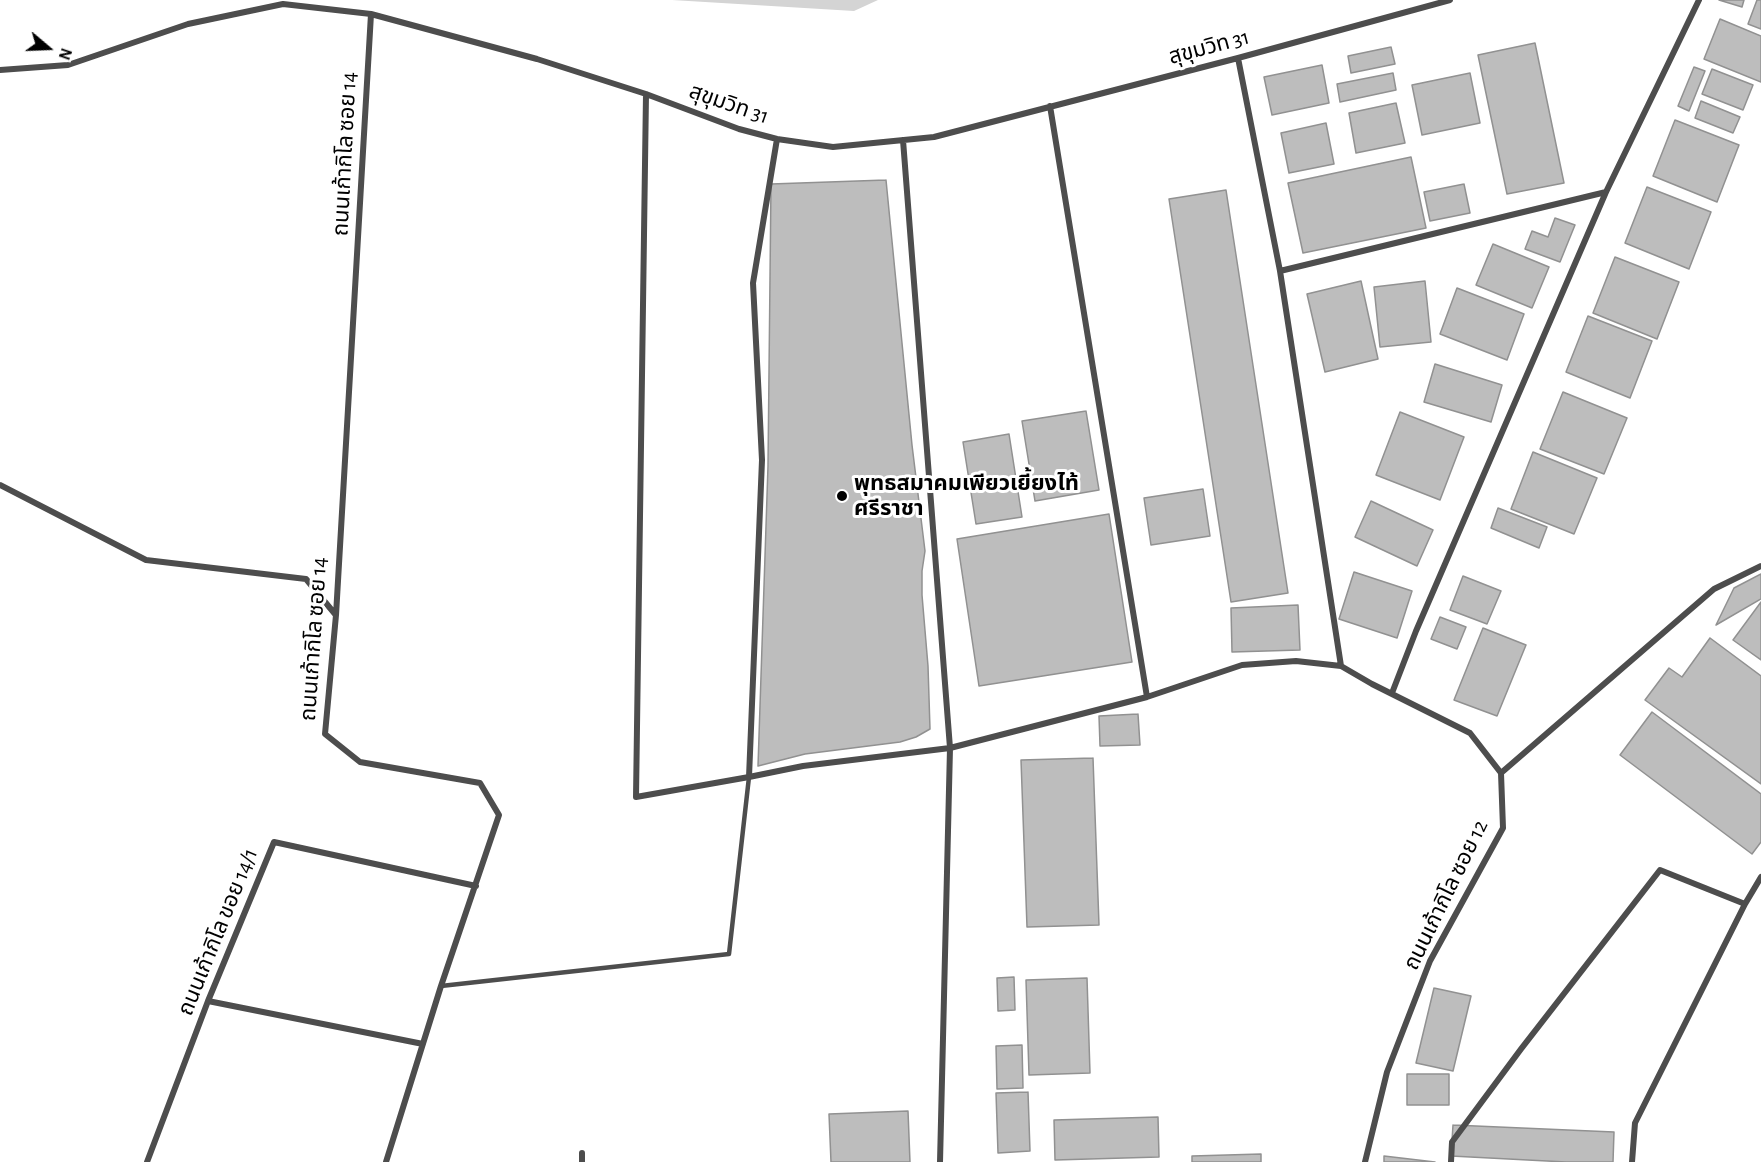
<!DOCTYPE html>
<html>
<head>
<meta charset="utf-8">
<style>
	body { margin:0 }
	#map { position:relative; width:1761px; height:1162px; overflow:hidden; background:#fff; font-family:"Alegreya Sans",sans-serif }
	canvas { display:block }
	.north { position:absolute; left:18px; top:18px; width:60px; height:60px; -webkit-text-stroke:4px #fff; paint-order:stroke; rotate:109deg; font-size:16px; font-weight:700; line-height:24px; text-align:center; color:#000 }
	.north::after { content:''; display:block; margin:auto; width:21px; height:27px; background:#000; clip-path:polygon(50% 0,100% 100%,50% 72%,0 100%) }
</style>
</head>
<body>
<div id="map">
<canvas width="1761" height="1162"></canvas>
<div class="north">N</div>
</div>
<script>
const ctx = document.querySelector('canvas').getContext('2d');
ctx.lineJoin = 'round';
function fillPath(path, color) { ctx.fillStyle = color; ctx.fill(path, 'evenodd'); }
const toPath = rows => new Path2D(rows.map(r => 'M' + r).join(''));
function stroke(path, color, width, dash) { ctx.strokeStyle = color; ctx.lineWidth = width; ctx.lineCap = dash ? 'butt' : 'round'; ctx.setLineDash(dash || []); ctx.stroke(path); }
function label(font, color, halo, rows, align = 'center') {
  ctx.font = font + ' "Alegreya Sans","Noto Sans Thai",sans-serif'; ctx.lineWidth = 6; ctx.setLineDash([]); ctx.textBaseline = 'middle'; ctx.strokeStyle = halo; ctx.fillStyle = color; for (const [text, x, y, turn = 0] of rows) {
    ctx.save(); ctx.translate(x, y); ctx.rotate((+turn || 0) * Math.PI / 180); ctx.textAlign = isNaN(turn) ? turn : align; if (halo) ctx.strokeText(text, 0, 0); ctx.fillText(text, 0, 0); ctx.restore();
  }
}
fillPath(toPath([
	[672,0,878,0,854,11]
]), '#d4d4d4');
const building = toPath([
	[1719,0,1744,0,1742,7,1719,0],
	[1757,0,1761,0,1761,29,1748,24,1757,0],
	[1720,19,1761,36,1761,82,1704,59,1720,19],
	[1535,43,1564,183,1507,194,1478,55,1535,43],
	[1391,47,1395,64,1351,73,1348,56,1391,47],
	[1322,65,1329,103,1272,115,1264,77,1322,65],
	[1694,67,1705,71,1689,111,1678,106,1694,67],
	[1712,69,1753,85,1743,110,1702,94,1712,69],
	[1393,73,1396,90,1340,102,1337,84,1393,73],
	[1470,73,1480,123,1422,135,1412,85,1470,73],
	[1701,101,1740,117,1733,133,1695,118,1701,101],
	[1396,103,1405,143,1356,153,1349,113,1396,103],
	[1675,120,1739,145,1717,202,1653,176,1675,120],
	[1326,123,1334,164,1289,173,1281,133,1326,123],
	[1411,157,1426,228,1303,253,1288,183,1411,157],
	[886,180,912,445,925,551,922,571,922,595,928,666,930,729,916,737,900,742,805,754,758,766,768,466,771,184,886,180],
	[1464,184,1470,213,1430,221,1424,192,1464,184],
	[1647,187,1711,212,1689,269,1625,243,1647,187],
	[1226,190,1288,593,1231,602,1169,199,1226,190],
	[1555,218,1575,225,1560,262,1525,249,1532,231,1548,237,1555,218],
	[1493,244,1549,267,1532,308,1476,285,1493,244],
	[1615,257,1679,282,1657,339,1593,313,1615,257],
	[1361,281,1378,359,1325,372,1307,294,1361,281],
	[1425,281,1431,342,1380,347,1374,287,1425,281],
	[1457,288,1524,314,1507,360,1440,334,1457,288],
	[1588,316,1652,341,1630,398,1566,372,1588,316],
	[1435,364,1502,385,1491,422,1424,402,1435,364],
	[1563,392,1627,418,1604,474,1540,449,1563,392],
	[1086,411,1099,490,1035,501,1022,421,1086,411],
	[1400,412,1464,437,1440,500,1376,475,1400,412],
	[1009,434,1022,517,976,524,963,442,1009,434],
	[1533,452,1597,478,1574,534,1511,509,1533,452],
	[1203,489,1210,536,1151,545,1144,498,1203,489],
	[1371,501,1433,530,1417,566,1355,537,1371,501],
	[1498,508,1547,527,1539,548,1491,528,1498,508],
	[1109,514,1132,662,979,686,957,539,1109,514],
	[1354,572,1412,591,1397,638,1339,619,1354,572],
	[1761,574,1761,599,1716,625,1734,588,1761,574],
	[1463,576,1501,591,1487,624,1450,610,1463,576],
	[1761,602,1761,660,1733,640,1761,602],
	[1298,605,1300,650,1232,652,1231,608,1298,605],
	[1440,617,1466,627,1457,649,1431,639,1440,617],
	[1483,628,1526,645,1497,716,1454,700,1483,628],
	[1710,638,1761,676,1761,784,1645,700,1669,668,1682,677,1710,638],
	[1652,712,1761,794,1761,842,1752,854,1620,755,1652,712],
	[1138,714,1140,745,1100,746,1099,716,1138,714],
	[1093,758,1099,925,1027,927,1021,760,1093,758],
	[1014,977,1015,1010,998,1011,997,978,1014,977],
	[1087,978,1090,1073,1029,1075,1026,980,1087,978],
	[1434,988,1471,996,1453,1071,1416,1063,1434,988],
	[1022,1045,1023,1088,997,1089,996,1046,1022,1045],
	[1407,1074,1449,1074,1449,1105,1407,1105,1407,1074],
	[1028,1092,1030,1151,998,1153,996,1093,1028,1092],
	[908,1111,910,1162,831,1162,829,1114,908,1111],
	[1158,1117,1159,1157,1055,1160,1054,1120,1158,1117],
	[1453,1125,1614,1132,1613,1162,1566,1162,1451,1156,1453,1125],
	[1261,1154,1261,1162,1192,1162,1192,1156,1261,1154],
	[1384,1156,1435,1162,1384,1162,1384,1156]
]);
fillPath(building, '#bdbdbd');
stroke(building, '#919191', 1.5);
stroke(toPath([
	[441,986,729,954,749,777]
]), '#4d4d4d', 4.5);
stroke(toPath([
	[371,14,336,615,325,734,360,762,480,783,499,815,441,986,386,1162],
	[1238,58,1280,271,1341,666,1372,684,1470,733,1501,773,1503,828,1430,961,1387,1072,1365,1162],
	[0,70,68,65,188,24,283,4,371,14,537,59,646,94,739,129,777,139,833,147,934,137,1238,58,1450,0],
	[646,94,636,797,749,777,803,766,950,748,1147,697,1242,665,1296,661,1341,666],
	[1050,106,1147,697],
	[903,140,950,748,940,1162],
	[1280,271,1606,192],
	[0,485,146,560,306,579,335,614],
	[1392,693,1416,631,1606,192,1699,0],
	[1501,773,1714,589,1761,566],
	[749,777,762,460,753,283,777,139],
	[208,1001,423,1044],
	[147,1162,208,1001,274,842,476,886],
	[582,1162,582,1153],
	[1451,1162,1452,1142,1521,1049,1660,870,1745,904],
	[1632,1162,1635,1123,1745,904,1761,877]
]), '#4d4d4d', 6);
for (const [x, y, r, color] of [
	[842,496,6,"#000"]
]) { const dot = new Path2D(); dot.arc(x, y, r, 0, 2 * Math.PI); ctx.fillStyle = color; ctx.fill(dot); stroke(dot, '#fff', 2); }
label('22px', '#000', '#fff', [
	["สุขุมวิท 31",1209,47,-15],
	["สุขุมวิท 31",729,104,19],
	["ถนนเก้ากิโล ซอย 14",345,154,-87],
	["ถนนเก้ากิโล ซอย 14",314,639,-86],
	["ถนนเก้ากิโล ซอย 12",1446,895,-64],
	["ถนนเก้ากิโล ขอย 14/1",218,932,-68]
]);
label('bold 22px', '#000', '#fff', [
	["พุทธสมาคมเพียวเยี้ยงไท้",854,483],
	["ศรีราชา",854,508]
], 'left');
</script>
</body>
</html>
